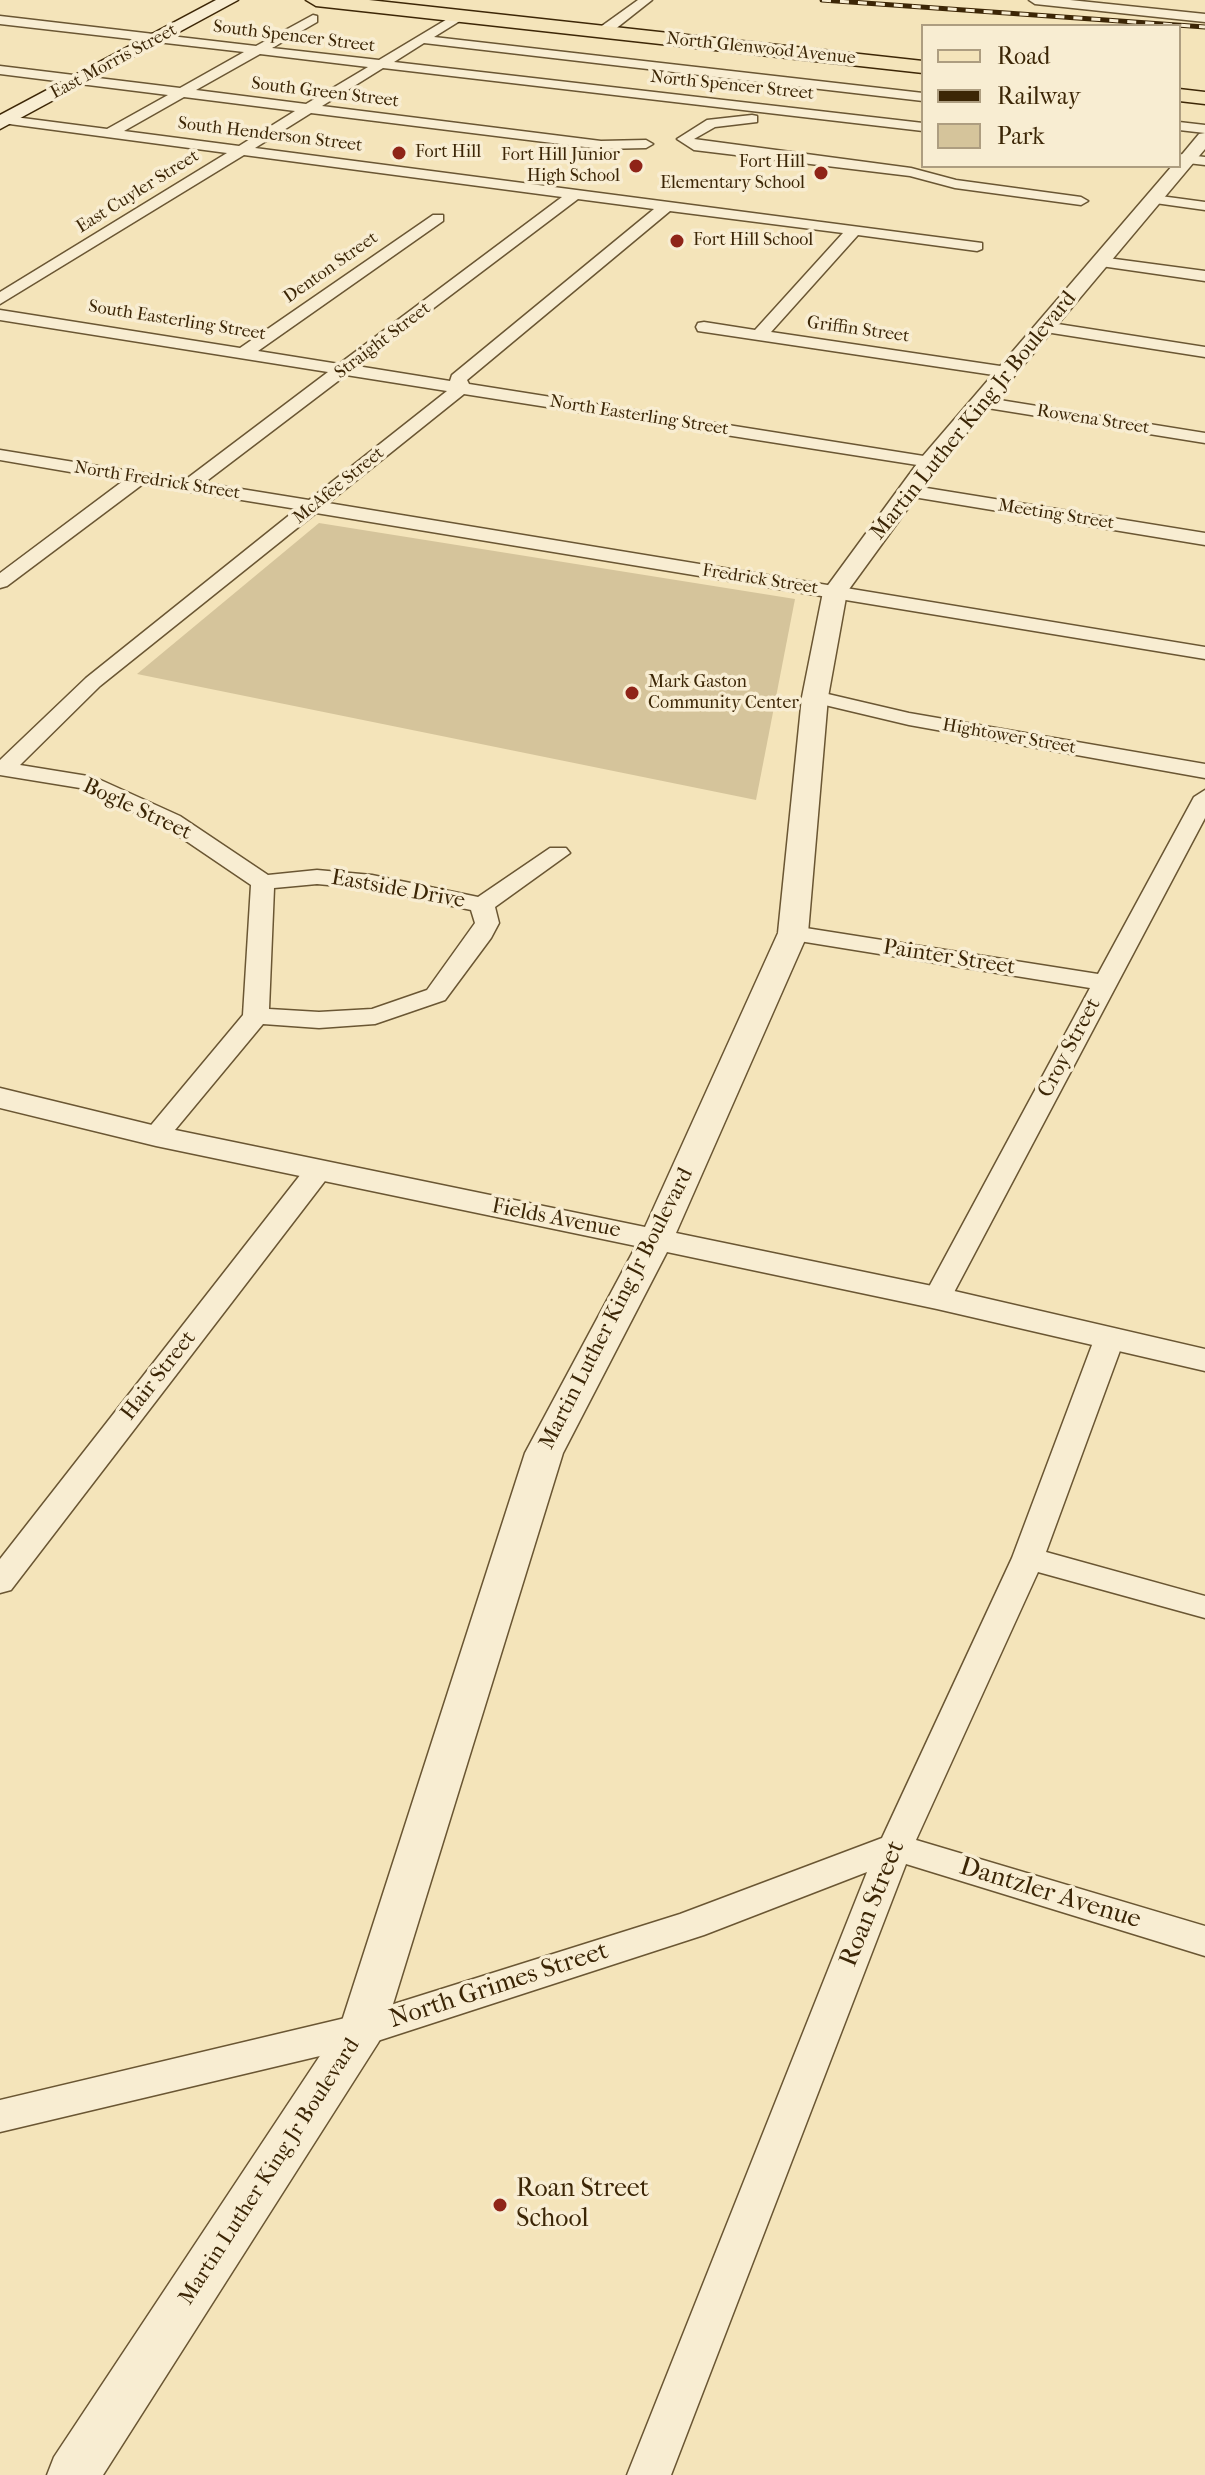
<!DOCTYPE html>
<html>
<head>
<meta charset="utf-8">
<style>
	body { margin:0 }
	#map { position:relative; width:1205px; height:2475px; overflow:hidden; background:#f4e4ba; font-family:"IM FELL French Canon",serif }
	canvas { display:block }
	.legend { position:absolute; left:921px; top:24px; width:260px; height:144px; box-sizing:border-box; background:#f8edd2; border:2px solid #ad9d80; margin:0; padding:10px 14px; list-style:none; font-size:24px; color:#3c2606 }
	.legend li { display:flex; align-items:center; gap:16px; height:40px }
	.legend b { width:40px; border:2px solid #ad9d80 }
</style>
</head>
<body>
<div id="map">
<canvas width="1205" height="2475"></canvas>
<ul class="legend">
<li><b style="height:10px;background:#f4e4ba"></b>Road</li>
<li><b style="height:10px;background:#3c2606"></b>Railway</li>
<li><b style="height:22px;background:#d5c49b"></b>Park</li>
</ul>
</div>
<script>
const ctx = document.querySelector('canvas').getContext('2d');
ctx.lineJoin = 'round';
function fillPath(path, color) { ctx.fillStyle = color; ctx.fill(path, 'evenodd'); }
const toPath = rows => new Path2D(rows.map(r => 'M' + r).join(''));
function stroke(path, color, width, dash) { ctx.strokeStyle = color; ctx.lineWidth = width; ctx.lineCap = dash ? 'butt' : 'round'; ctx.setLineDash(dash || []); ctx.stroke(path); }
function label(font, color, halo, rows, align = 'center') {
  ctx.font = font + ' "IM FELL French Canon",serif'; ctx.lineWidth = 7; ctx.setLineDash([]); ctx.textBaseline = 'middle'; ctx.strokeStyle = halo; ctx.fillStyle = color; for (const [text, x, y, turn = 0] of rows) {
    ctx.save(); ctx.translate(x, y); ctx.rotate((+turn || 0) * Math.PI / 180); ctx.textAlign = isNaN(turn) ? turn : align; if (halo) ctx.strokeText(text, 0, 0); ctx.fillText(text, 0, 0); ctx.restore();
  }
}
fillPath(toPath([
	[319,523,795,599,756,800,137,674]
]), '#d5c49b');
const minor = toPath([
	[638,0,652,0,609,34,599,34,599,28,638,0],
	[1029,0,1070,0,1205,14,1205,22,1035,4,1029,0],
	[459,12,465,16,463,19,434,37,923,93,923,101,424,43,394,62,923,123,923,131,383,68,322,106,601,141,646,140,653,144,646,148,601,149,311,113,255,148,982,243,982,249,977,251,858,235,771,332,1007,367,1016,372,1007,377,698,331,696,327,698,323,704,322,755,330,843,233,670,211,467,380,469,384,930,457,939,462,936,466,930,467,464,394,328,503,1205,647,1205,659,316,513,100,686,20,765,94,777,180,816,268,875,317,870,372,875,478,897,550,848,566,848,570,853,495,907,499,923,491,938,445,1000,375,1024,319,1028,263,1024,165,1142,147,1142,143,1136,147,1130,243,1015,251,885,164,826,80,788,0,775,0,760,86,678,297,509,143,484,7,586,0,588,0,573,123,481,0,460,0,450,185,480,328,372,0,320,0,310,240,348,433,215,443,215,443,221,258,351,339,364,562,197,244,155,0,304,0,292,227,153,2,123,0,120,7,116,107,129,168,95,0,74,0,66,180,88,244,52,0,24,0,16,256,46,313,15,317,16,317,22,272,48,379,60,459,12],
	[260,54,368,67,306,104,196,90,260,54],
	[184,97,295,111,239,146,124,131,184,97],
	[578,199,654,209,452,375,450,381,357,366,578,199],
	[346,375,447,391,309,500,204,483,346,375],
	[317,884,372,889,471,910,475,923,427,990,372,1009,319,1012,269,1009,274,888,317,884],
	[752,115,757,116,757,122,715,127,694,139,911,168,956,180,1081,197,1088,201,1081,205,955,188,910,176,694,150,677,139,707,120,752,115],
	[1179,122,1205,125,1205,133,1179,130,1179,122],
	[1179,154,1205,157,1205,165,1179,162,1179,154],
	[1153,195,1205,202,1205,210,1148,202,1148,196,1153,195],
	[1100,257,1205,271,1205,281,1094,265,1094,259,1100,257],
	[1045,322,1205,347,1205,357,1039,331,1037,327,1045,322],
	[981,397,1205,433,1205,443,975,406,972,402,981,397],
	[908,485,1205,533,1205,545,901,495,899,491,901,487,908,485],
	[815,691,909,713,1205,764,1205,778,909,725,808,701,804,697,815,691],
	[1205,790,1205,818,951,1298,947,1304,937,1307,927,1304,923,1298,1090,988,793,940,784,938,781,933,784,928,793,926,1098,974,1194,797,1205,790],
	[318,1163,328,1165,332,1171,328,1177,11,1590,0,1593,0,1559,308,1165,318,1163],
	[1110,1328,1120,1330,1125,1337,1046,1552,1205,1596,1205,1618,1038,1572,916,1840,1205,1926,1205,1956,906,1864,671,2475,627,2475,867,1872,704,1935,362,2046,0,2132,0,2100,362,2014,680,1914,882,1838,1012,1558,1095,1337,1100,1330,1110,1328]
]);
const tertiary = toPath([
	[1205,133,1205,149,938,467,847,592,828,697,808,933,676,1233,937,1287,1205,1349,1205,1371,937,1309,667,1252,563,1453,385,2030,378,2043,103,2475,47,2475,54,2457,341,2024,525,1453,636,1246,156,1146,0,1108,0,1088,156,1126,645,1227,778,933,802,697,823,592,922,457,1172,166,1179,166,1179,158,1199,134,1205,133]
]);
const secondary = toPath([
	[216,0,238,0,0,129,0,115,216,0]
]);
const primary = toPath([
	[306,0,369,0,923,61,923,73,316,6,306,0],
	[1179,89,1205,92,1205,104,1179,101,1179,89]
]);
stroke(minor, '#6a5633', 3);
stroke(tertiary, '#6a5633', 3);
stroke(secondary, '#3c2606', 3);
stroke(primary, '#3c2606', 3);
fillPath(minor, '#f8edd2');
fillPath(tertiary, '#f8edd2');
fillPath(secondary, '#f8edd2');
fillPath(primary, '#f4e4ba');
const rail = toPath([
	[822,0,1205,27]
]);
stroke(rail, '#3c2606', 5);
stroke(rail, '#f8edd2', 3, [9]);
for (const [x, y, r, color] of [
	[399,153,8,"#8f2418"],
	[636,166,8,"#8f2418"],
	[821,173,8,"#8f2418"],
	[677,241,8,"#8f2418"],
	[632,693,8,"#8f2418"],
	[500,2205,8,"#8f2418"]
]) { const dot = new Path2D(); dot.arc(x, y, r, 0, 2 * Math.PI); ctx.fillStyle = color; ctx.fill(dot); stroke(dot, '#f8edd2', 3); }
label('18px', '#3c2606', '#f8edd2', [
	["South Spencer Street",294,37,7],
	["North Glenwood Avenue",761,49,6],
	["East Morris Street",114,62,-28],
	["North Spencer Street",732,86,6],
	["South Green Street",325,93,7],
	["South Henderson Street",270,135,7],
	["East Cuyler Street",138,192,-32],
	["Denton Street",331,268,-35],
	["South Easterling Street",177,321,9],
	["Griffin Street",858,330,8],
	["Straight Street",383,341,-37],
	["North Easterling Street",639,416,9],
	["Rowena Street",1093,420,9],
	["North Fredrick Street",157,481,9],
	["McAfee Street",339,486,-39],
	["Meeting Street",1056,515,9],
	["Fredrick Street",760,580,9],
	["Hightower Street",1009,737,10]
]);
label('18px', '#3c2606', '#f8edd2', [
	["Fort Hill",415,153],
	["Fort Hill Junior",620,156,"right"],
	["High School",620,177,"right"],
	["Fort Hill",805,163,"right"],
	["Elementary School",805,184,"right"],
	["Fort Hill School",693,241],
	["Mark Gaston",648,683],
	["Community Center",648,704]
], 'left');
label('22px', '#3c2606', '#f8edd2', [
	["Martin Luther King Jr Boulevard",974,416,-51],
	["Bogle Street",137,810,25],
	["Eastside Drive",398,890,10],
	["Painter Street",949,958,9],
	["Croy Street",1070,1048,-62],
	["Fields Avenue",556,1219,11],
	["Martin Luther King Jr Boulevard",617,1309,-63],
	["Hair Street",159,1376,-52],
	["Martin Luther King Jr Boulevard",270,2172,-57]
]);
label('26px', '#3c2606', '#f8edd2', [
	["Dantzler Avenue",1050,1894,17],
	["Roan Street",873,1904,-68],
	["North Grimes Street",499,1986,-18]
]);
label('26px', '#3c2606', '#f8edd2', [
	["Roan Street",516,2190],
	["School",516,2220]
], 'left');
</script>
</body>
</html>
